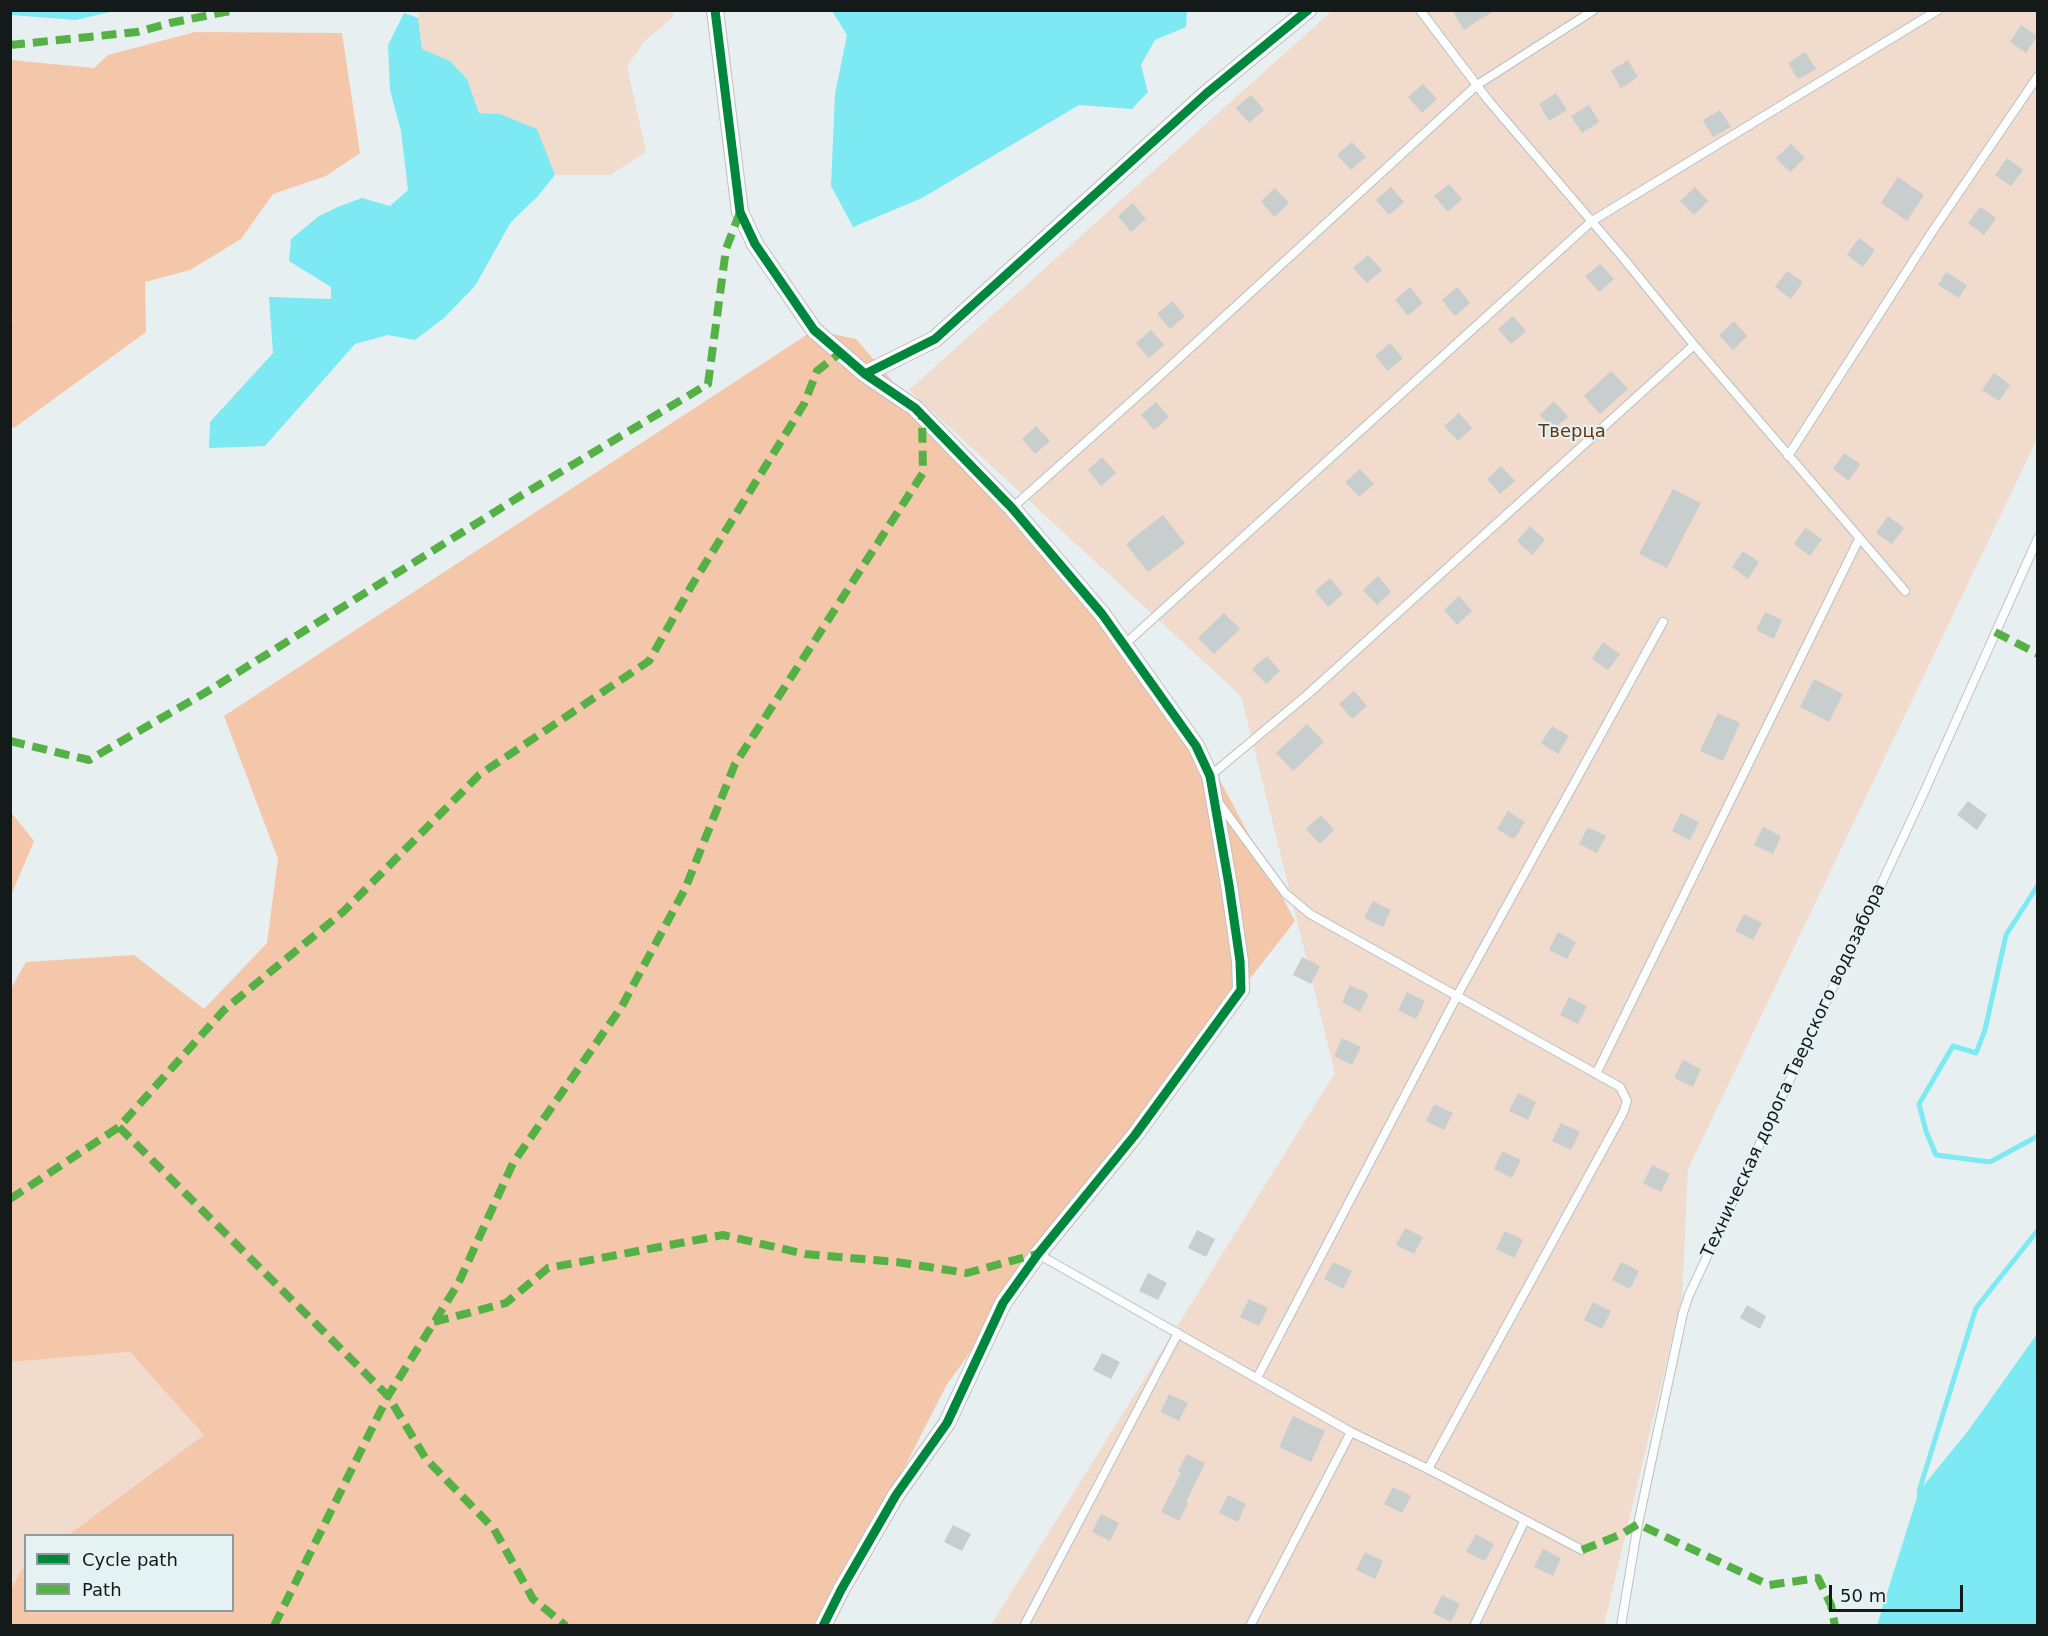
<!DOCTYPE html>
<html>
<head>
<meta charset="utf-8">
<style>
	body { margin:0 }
	#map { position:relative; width:2048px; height:1636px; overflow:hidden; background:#e8eff0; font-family:"DejaVu Sans",sans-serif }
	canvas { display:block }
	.frame { position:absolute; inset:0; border:12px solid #141919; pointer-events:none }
	.legend { position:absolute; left:24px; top:1534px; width:210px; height:78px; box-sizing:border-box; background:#e4f2f4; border:2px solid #919b9c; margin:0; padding:8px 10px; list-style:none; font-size:18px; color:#141919 }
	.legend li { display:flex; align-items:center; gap:12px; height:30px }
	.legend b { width:30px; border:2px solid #919b9c }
	.scale { position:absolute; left:1829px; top:1585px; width:134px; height:27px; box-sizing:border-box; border:3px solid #141919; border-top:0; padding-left:8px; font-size:18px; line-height:21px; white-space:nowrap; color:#141919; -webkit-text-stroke:4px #e4f2f4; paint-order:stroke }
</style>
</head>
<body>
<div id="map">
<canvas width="2048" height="1636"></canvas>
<div class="frame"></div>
<ul class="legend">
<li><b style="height:8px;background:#00873e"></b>Cycle path</li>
<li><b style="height:8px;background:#55b145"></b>Path</li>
</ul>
<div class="scale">50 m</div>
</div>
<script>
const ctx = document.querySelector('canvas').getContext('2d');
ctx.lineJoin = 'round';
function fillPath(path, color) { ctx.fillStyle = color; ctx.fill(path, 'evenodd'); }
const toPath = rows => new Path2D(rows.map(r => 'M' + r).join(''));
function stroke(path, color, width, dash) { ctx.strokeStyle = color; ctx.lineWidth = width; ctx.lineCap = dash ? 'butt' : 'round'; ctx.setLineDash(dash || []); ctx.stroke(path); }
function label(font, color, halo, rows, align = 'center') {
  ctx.font = font + ' "DejaVu Sans",sans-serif'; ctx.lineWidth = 4.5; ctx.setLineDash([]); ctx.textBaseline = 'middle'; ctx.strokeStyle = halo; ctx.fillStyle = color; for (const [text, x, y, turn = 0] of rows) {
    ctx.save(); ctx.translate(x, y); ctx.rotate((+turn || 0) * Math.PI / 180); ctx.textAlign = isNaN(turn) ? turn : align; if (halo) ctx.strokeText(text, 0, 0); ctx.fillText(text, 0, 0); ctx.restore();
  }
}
fillPath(toPath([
	[420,10,674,11,673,17,645,41,627,66,646,152,610,175,555,175,537,130,500,114,479,113,467,79,450,61,422,49,418,18],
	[1332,11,2037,11,2037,439,1688,1169,1682,1297,1604,1625,991,1625,1335,1073,1241,696,909,390],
	[130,1352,205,1435,68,1535,26,1536,25,1567,21,1570,11,1590,11,1362]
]), '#f0dbcd');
fillPath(toPath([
	[195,32,342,33,360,153,326,176,273,194,241,239,190,270,145,282,146,332,14,428,10,426,10,330,13,319,10,317,11,60,94,68,108,55],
	[814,330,856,339,1191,726,1295,921,1101,1169,946,1386,824,1625,11,1625,11,1590,21,1570,25,1567,26,1610,232,1610,232,1536,68,1535,204,1435,130,1352,11,1362,10,990,26,962,134,955,204,1009,267,943,278,859,224,716],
	[10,811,34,841,12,893,10,893]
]), '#f5c7aa');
fillPath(toPath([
	[10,11,11,10,114,11,76,20,11,15],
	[832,11,1187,11,1186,27,1155,40,1141,65,1148,92,1132,109,1079,105,922,198,853,227,831,186,835,94,847,35],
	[404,13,418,18,422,49,450,61,467,79,479,113,500,114,537,129,555,175,538,196,511,222,475,286,444,318,415,340,388,335,355,344,265,446,209,448,210,422,273,353,269,297,331,299,331,287,289,261,291,239,319,216,340,206,362,198,390,206,408,190,401,131,390,90,388,45],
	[2037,1334,2037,1625,1877,1625,1919,1491,1968,1431]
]), '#7de9f3');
stroke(toPath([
	[2038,885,2006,935,1985,1030,1976,1053,1953,1046,1919,1104,1926,1131,1936,1155,1990,1162,2038,1136],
	[1920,1496,1919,1491,1976,1308,2038,1230]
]), '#7de9f3', 5);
fillPath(toPath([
	[1452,10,1495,10,1464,30],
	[2021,25,2037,36,2026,53,2010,42],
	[1805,52,1816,69,1798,79,1788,63],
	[1628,60,1638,77,1621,88,1611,71],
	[1423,84,1437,99,1422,113,1408,97],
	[1556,93,1567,110,1549,121,1539,104],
	[1251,95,1264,110,1249,123,1236,108],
	[1589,105,1599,122,1582,133,1571,116],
	[1720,110,1731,127,1713,137,1703,120],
	[1352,142,1366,157,1351,170,1337,155],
	[1791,144,1805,158,1790,172,1776,158],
	[2007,158,2023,170,2011,186,1995,175],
	[1898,177,1924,195,1907,221,1881,203],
	[1449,184,1462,199,1448,212,1434,196],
	[1391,187,1404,202,1389,215,1376,200],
	[1695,187,1708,201,1694,215,1680,201],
	[1275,188,1289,203,1274,217,1261,201],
	[1133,203,1146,219,1131,232,1118,216],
	[1980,207,1996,218,1984,235,1968,223],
	[1859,238,1875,250,1863,267,1847,255],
	[1368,255,1382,270,1367,283,1353,268],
	[1600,264,1614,279,1599,292,1585,276],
	[1787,271,1803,282,1791,299,1775,287],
	[1946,272,1967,285,1959,298,1938,285],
	[1410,287,1423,303,1408,316,1395,300],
	[1457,287,1470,303,1455,316,1442,300],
	[1172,301,1185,316,1170,329,1157,314],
	[1513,316,1526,331,1511,344,1498,329],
	[1734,321,1747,336,1733,350,1719,335],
	[1151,330,1164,345,1149,358,1136,343],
	[1390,343,1403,358,1388,371,1375,356],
	[1611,371,1628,389,1600,414,1584,396],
	[1994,373,2010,385,1999,401,1982,390],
	[1554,401,1568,417,1553,430,1540,415],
	[1156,402,1169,417,1154,430,1141,415],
	[1459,413,1472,428,1458,441,1444,426],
	[1036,426,1050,441,1035,454,1022,439],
	[1844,453,1860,464,1849,481,1833,469],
	[1102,457,1116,473,1101,486,1088,470],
	[1501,466,1515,481,1500,494,1487,479],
	[1360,469,1374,484,1359,497,1345,482],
	[1673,489,1701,503,1667,568,1639,554],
	[1163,515,1185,543,1148,572,1126,544],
	[1888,516,1904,528,1892,544,1876,533],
	[1530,526,1545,540,1532,555,1517,541],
	[1805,528,1822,539,1810,556,1794,544],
	[1743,551,1759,562,1748,579,1732,567],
	[1378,576,1391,592,1377,605,1363,590],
	[1330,578,1343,594,1328,607,1315,591],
	[1459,596,1472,611,1457,625,1444,610],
	[1765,612,1782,620,1774,639,1756,630],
	[1224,613,1240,629,1214,654,1198,638],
	[1603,642,1620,654,1608,670,1592,659],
	[1267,656,1280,671,1266,684,1252,669],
	[1814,679,1843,694,1829,722,1800,707],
	[1354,691,1367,706,1352,719,1339,704],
	[1718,713,1740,723,1723,761,1700,751],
	[1307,724,1324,742,1293,771,1276,753],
	[1552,726,1569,736,1558,754,1541,743],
	[1968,801,1987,815,1977,830,1957,815],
	[1508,811,1525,822,1514,839,1497,829],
	[1681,813,1699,822,1690,840,1672,831],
	[1321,815,1334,830,1320,844,1306,829],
	[1588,827,1606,836,1597,853,1579,844],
	[1763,827,1781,836,1773,854,1754,845],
	[1373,901,1391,910,1383,927,1364,918],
	[1744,914,1762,923,1753,940,1735,931],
	[1558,932,1576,942,1567,959,1549,950],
	[1302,957,1320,966,1311,984,1293,975],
	[1350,985,1369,994,1360,1012,1342,1002],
	[1407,992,1425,1001,1416,1019,1398,1010],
	[1569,997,1587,1006,1578,1024,1560,1015],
	[1342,1038,1361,1047,1352,1065,1334,1056],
	[1683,1060,1701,1069,1693,1087,1674,1078],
	[1518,1093,1536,1102,1528,1120,1509,1111],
	[1434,1104,1453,1113,1444,1130,1426,1121],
	[1561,1123,1580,1132,1571,1150,1552,1141],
	[1502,1151,1521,1160,1512,1178,1494,1169],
	[1652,1165,1670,1174,1661,1192,1643,1183],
	[1405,1228,1423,1237,1414,1254,1396,1245],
	[1197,1230,1215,1239,1206,1257,1188,1248],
	[1505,1231,1523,1240,1514,1258,1496,1249],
	[1333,1262,1352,1271,1343,1289,1324,1279],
	[1621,1262,1639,1271,1630,1289,1612,1280],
	[1148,1273,1167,1283,1158,1300,1139,1291],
	[1249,1299,1268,1308,1259,1326,1240,1317],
	[1593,1302,1611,1311,1602,1329,1584,1320],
	[1747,1305,1766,1316,1760,1329,1740,1318],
	[1102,1353,1120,1362,1111,1379,1093,1370],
	[1169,1394,1188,1403,1179,1421,1161,1412],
	[1293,1416,1325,1431,1311,1462,1279,1447],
	[1187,1454,1205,1463,1186,1502,1188,1503,1179,1521,1161,1512,1181,1473,1178,1471],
	[1393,1487,1411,1496,1402,1513,1384,1504],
	[1228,1495,1246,1504,1238,1522,1219,1513],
	[1101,1514,1119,1523,1110,1541,1092,1532],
	[953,1525,971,1534,962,1551,944,1542],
	[1476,1534,1494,1544,1485,1561,1466,1552],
	[1543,1549,1561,1558,1553,1576,1534,1567],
	[1365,1552,1383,1561,1375,1579,1356,1570],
	[1442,1595,1460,1604,1451,1622,1433,1613]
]), '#c8cece');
const service = toPath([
	[1420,10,1488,100,1624,259,1694,345,1905,591],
	[1788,456,1932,232,2038,76],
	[1012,508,1152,383,1477,85,1594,10],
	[1125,644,1592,221,1938,10],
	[1210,776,1308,694,1694,345],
	[1219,803,1285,893,1310,914,1620,1087,1627,1101,1623,1113,1428,1469],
	[1596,1074,1859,539],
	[1038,1254,1351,1432,1428,1469,1582,1550],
	[1257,1378,1457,996,1663,622],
	[1024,1626,1178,1333],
	[1250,1626,1351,1432],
	[1474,1626,1525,1520],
	[1621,1626,1638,1524,1683,1313,1689,1295,1921,799,2038,538]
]);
const minor = toPath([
	[715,10,740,212,755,244,814,330,865,374,915,408,1012,508,1102,614,1196,746,1210,776,1229,885,1240,961,1241,990,1135,1135,1038,1254,1003,1303,947,1423,896,1495,841,1590,823,1626],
	[865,374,935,339,1207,93,1308,10]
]);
stroke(service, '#bac0c0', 10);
stroke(minor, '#bac0c0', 18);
stroke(service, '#fcfdfd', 8);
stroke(minor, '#fcfdfd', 16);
stroke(toPath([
	[10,45,137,32,170,23,235,10],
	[1995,632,2038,654],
	[10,741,89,760,208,691,522,495,708,384,726,249,740,212],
	[119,1127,388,1396,426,1459,494,1529,533,1599,566,1626],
	[10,1199,119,1127,224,1010,343,912,479,775,649,661,692,585,804,404,817,371,840,353],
	[434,1322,506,1303,548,1268,723,1235,805,1254,897,1262,967,1273,1037,1254],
	[1582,1550,1622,1534,1638,1524,1769,1585,1818,1578,1831,1605,1835,1626],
	[274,1626,388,1396,458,1284,513,1163,622,1006,685,889,735,764,923,473,922,416]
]), '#55b145', 8, [15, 8]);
stroke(toPath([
	[715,10,740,212,755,244,814,330,865,374,915,408,1012,508,1102,614,1196,746,1210,776,1229,885,1240,961,1241,990,1135,1135,1038,1254,1003,1303,947,1423,896,1495,841,1590,823,1626],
	[865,374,935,339,1207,93,1308,10]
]), '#00873e', 9);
label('18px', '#6b330a', '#e4f2f4', [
	["Тверца",1572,432]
]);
label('18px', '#141919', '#e4f2f4', [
	["Техническая дорога Тверского водозабора",1794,1071,-65]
]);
</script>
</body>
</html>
